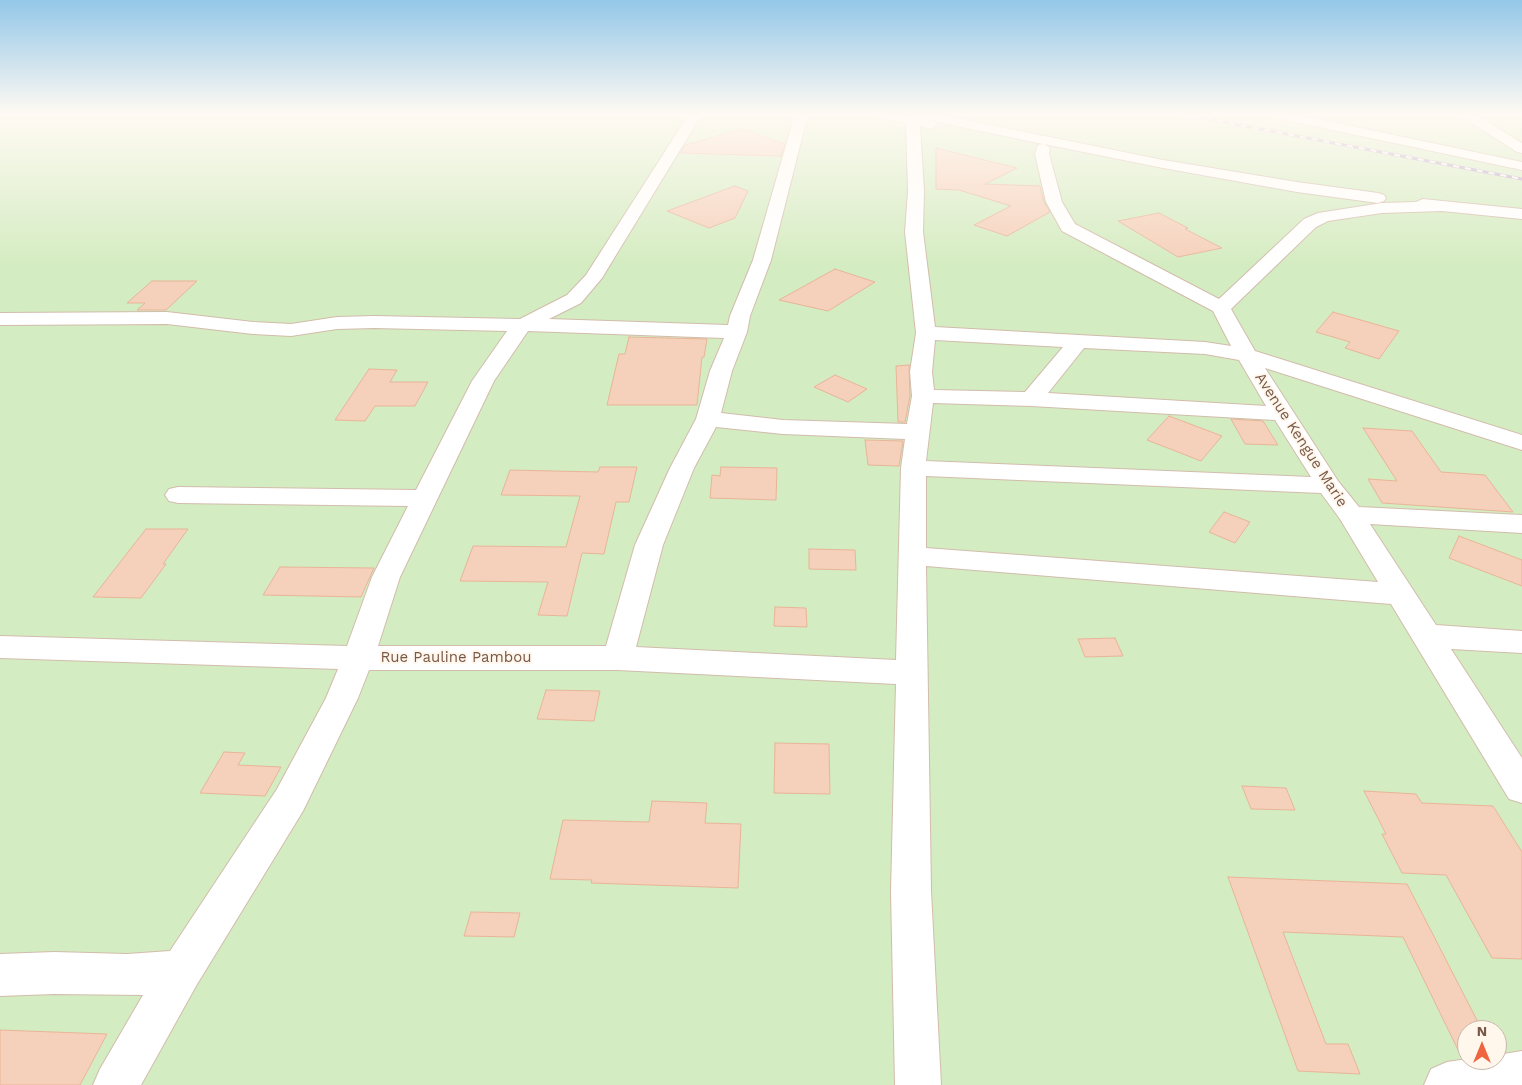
<!DOCTYPE html>
<html>
<head>
<meta charset="utf-8">
<style>
	body { margin:0 }
	#map { position:relative; width:1522px; height:1085px; overflow:hidden; background:#fef3e4; font-family:"Work Sans",sans-serif }
	canvas { display:block }
	.north { position:absolute; left:1457px; top:1020px; width:50px; height:50px; box-sizing:border-box; background:#fff7ec; border:1px solid #c9b7aa; border-radius:50%; rotate:0deg; font-size:14px; font-weight:700; line-height:20px; text-align:center; color:#785848 }
	.north::after { content:''; display:block; margin:auto; width:18px; height:22px; background:#ef6441; clip-path:polygon(50% 0,100% 100%,50% 72%,0 100%) }
</style>
</head>
<body>
<div id="map">
<canvas width="1522" height="1085"></canvas>
<div class="north">N</div>
</div>
<script>
const ctx = document.querySelector('canvas').getContext('2d');
ctx.lineJoin = 'round';
function fillPath(path, color) { ctx.fillStyle = color; ctx.fill(path, 'evenodd'); }
const toPath = rows => new Path2D(rows.map(r => 'M' + r).join(''));
function stroke(path, color, width, dash) { ctx.strokeStyle = color; ctx.lineWidth = width; ctx.lineCap = dash ? 'butt' : 'round'; ctx.setLineDash(dash || []); ctx.stroke(path); }
function label(font, color, halo, rows, align = 'center') {
  ctx.font = font + ' "Work Sans",sans-serif'; ctx.lineWidth = 4; ctx.setLineDash([]); ctx.textBaseline = 'middle'; ctx.strokeStyle = halo; ctx.fillStyle = color; for (const [text, x, y, turn = 0] of rows) {
    ctx.save(); ctx.translate(x, y); ctx.rotate((+turn || 0) * Math.PI / 180); ctx.textAlign = isNaN(turn) ? turn : align; if (halo) ctx.strokeText(text, 0, 0); ctx.fillText(text, 0, 0); ctx.restore();
  }
}
fillPath(toPath([
	[0,114,1522,114,1522,1085,0,1085],
	[1467,1030,1497,1030,1497,1060,1467,1060]
]), '#d4ecc1');
const building = toPath([
	[742,129,785,144,781,156,681,153,685,145,742,129],
	[936,148,1017,168,985,184,1040,186,1044,202,1050,212,1007,236,974,225,1011,206,959,190,936,189,936,148],
	[735,186,748,191,735,218,709,228,667,211,735,186],
	[1159,213,1188,228,1185,229,1222,248,1178,257,1118,221,1159,213],
	[835,269,875,282,828,311,779,300,835,269],
	[152,281,197,281,166,310,137,310,145,303,127,303,152,281],
	[1333,312,1399,331,1379,359,1345,348,1350,342,1316,332,1333,312],
	[629,337,707,339,704,357,702,357,697,405,607,405,619,354,625,354,629,337],
	[909,365,910,396,905,422,898,422,896,366,909,365],
	[369,369,397,370,390,382,428,382,415,406,375,406,365,421,335,420,369,369],
	[835,375,867,389,848,402,814,387,835,375],
	[1169,416,1222,436,1201,461,1147,440,1169,416],
	[1231,419,1263,421,1278,445,1245,444,1231,419],
	[1363,428,1412,431,1441,472,1485,475,1513,512,1382,503,1368,479,1397,481,1363,428],
	[865,440,903,441,899,466,868,465,865,440],
	[600,467,637,467,629,502,616,502,604,554,582,553,567,616,538,615,548,582,460,581,473,546,566,547,580,496,501,495,510,470,598,472,600,467],
	[721,467,777,468,776,500,710,498,712,475,720,476,721,467],
	[1224,512,1250,522,1235,543,1209,532,1224,512],
	[146,529,188,529,163,564,166,564,141,598,93,597,146,529],
	[1459,536,1522,560,1522,586,1449,558,1459,536],
	[809,549,855,550,856,570,809,569,809,549],
	[280,567,374,568,361,597,263,595,280,567],
	[775,607,806,608,807,627,774,626,775,607],
	[1115,638,1123,656,1085,657,1078,639,1115,638],
	[546,690,600,691,594,721,537,719,546,690],
	[775,743,829,744,830,794,774,793,775,743],
	[224,752,245,753,238,765,281,767,265,796,200,793,224,752],
	[1242,786,1286,788,1295,810,1251,809,1242,786],
	[1364,791,1416,794,1422,803,1493,806,1522,852,1522,959,1492,958,1446,875,1402,873,1382,834,1386,834,1364,791],
	[652,801,707,803,705,823,741,824,738,888,591,883,592,880,550,879,563,820,649,822,652,801],
	[1228,877,1407,884,1482,1030,1467,1030,1467,1057,1462,1058,1403,937,1283,932,1326,1044,1348,1044,1360,1074,1298,1071,1228,877],
	[471,912,520,913,514,937,464,936,471,912],
	[0,1030,107,1034,80,1085,0,1085,0,1030]
]);
fillPath(building, '#f5d0ba');
stroke(building, '#e9b599', 1);
const minor = toPath([
	[689,114,702,114,602,278,581,303,549,319,728,325,730,316,753,260,795,114,808,114,771,260,750,316,747,332,732,371,721,413,783,420,907,424,912,396,910,372,916,333,905,232,908,191,906,123,879,117,878,114,901,114,912,117,911,114,936,114,1163,160,1297,182,1378,193,1384,195,1386,198,1384,201,1378,203,1297,192,1163,168,1044,144,1050,148,1049,154,1062,202,1075,224,1219,299,1304,219,1318,213,1382,203,1416,202,1423,199,1522,209,1522,219,1442,211,1382,213,1328,221,1316,227,1231,309,1255,351,1522,435,1522,450,1265,368,1338,481,1359,507,1522,515,1522,533,1370,524,1436,625,1522,631,1522,653,1451,649,1522,758,1522,803,1509,799,1391,604,926,566,931,891,941,1085,895,1085,891,891,896,684,618,670,369,670,358,698,303,811,196,986,141,1085,93,1085,100,1069,143,995,54,994,0,996,0,954,54,952,127,954,170,951,277,789,326,698,338,669,0,658,0,636,347,646,372,577,408,506,178,503,169,501,165,495,169,489,178,487,416,490,472,381,507,331,374,328,337,329,291,336,253,334,167,324,0,325,0,313,167,312,253,322,291,324,337,317,374,316,520,319,567,295,586,275,689,114],
	[923,119,1043,144,1038,145,1035,154,1046,202,1062,231,1213,311,1231,346,1205,342,935,327,923,232,924,191,920,126,931,129,938,125,936,122,923,119],
	[528,331,724,338,710,371,696,419,670,468,635,545,606,646,378,646,400,577,494,381,528,331],
	[935,340,1063,347,1025,392,934,390,932,372,935,340],
	[1084,348,1205,354,1239,360,1266,406,1048,393,1084,348],
	[933,403,1031,406,1275,420,1311,477,926,461,933,403],
	[716,427,783,434,905,439,901,468,896,660,636,647,663,545,694,468,716,427],
	[926,476,1321,493,1340,519,1378,582,926,548,926,476],
	[1269,114,1294,114,1522,162,1522,170,1276,118,1269,114],
	[1458,114,1474,114,1522,143,1522,153,1517,152,1458,114],
	[1522,1051,1522,1085,1424,1085,1431,1069,1447,1062,1467,1059,1497,1060,1497,1055,1522,1051]
]);
stroke(minor, '#d2bcac', 2);
fillPath(minor, '#fff');
const rail = toPath([
	[1182,114,1522,179]
]);
stroke(rail, '#b5a1c8', 3);
stroke(rail, '#fff7ec', 2, [6]);
const sky = ctx.createLinearGradient(0, 0, 0, 266);
sky.addColorStop(0, '#94c7e8');
sky.addColorStop(0.43, '#fffaf3');
sky.addColorStop(1, '#fffaf300');
ctx.fillStyle = sky;
ctx.fillRect(0, 0, 1522, 266);
label('15px', '#785848', '#fff7ec', [
	["Avenue Kengue Marie",1301,440,57],
	["Rue Pauline Pambou",456,658]
]);
</script>
</body>
</html>
